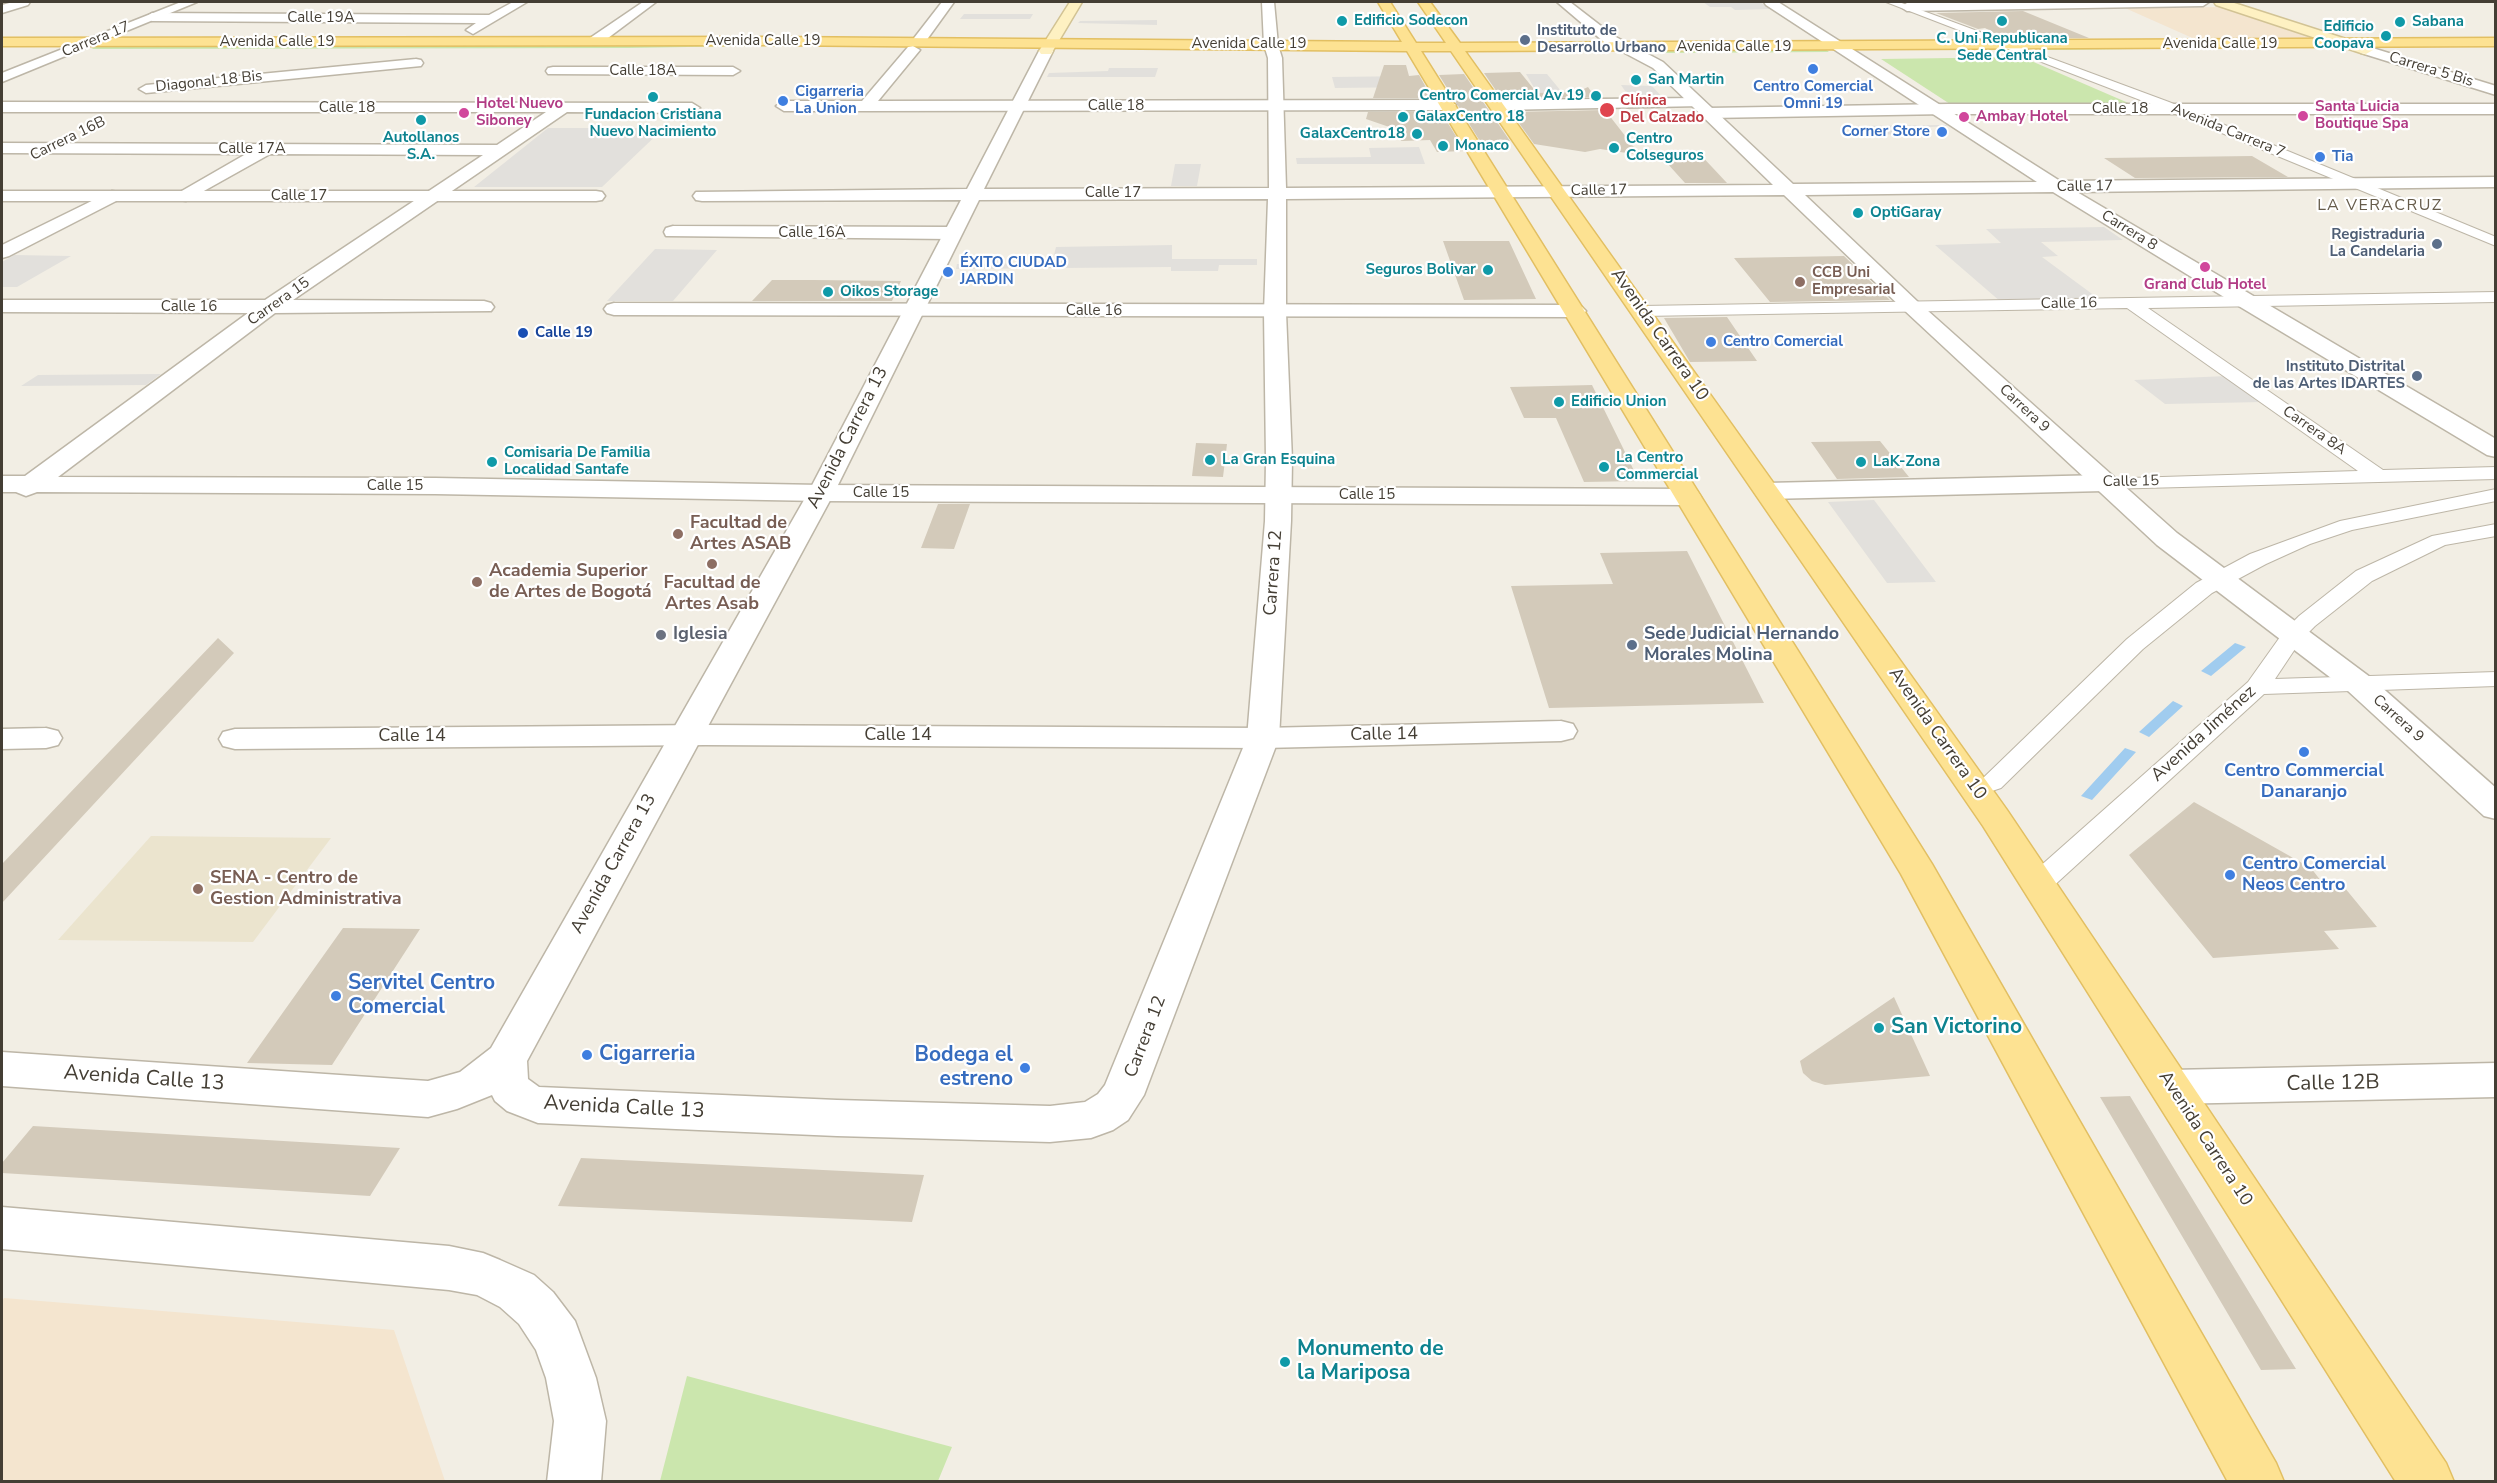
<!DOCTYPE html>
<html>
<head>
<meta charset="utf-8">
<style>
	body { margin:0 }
	#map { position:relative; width:2497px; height:1483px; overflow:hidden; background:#f2eee4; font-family:"Nunito Sans",sans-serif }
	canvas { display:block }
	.frame { position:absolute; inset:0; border:3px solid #443e34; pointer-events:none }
</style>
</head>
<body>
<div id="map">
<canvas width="2497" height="1483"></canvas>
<div class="frame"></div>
</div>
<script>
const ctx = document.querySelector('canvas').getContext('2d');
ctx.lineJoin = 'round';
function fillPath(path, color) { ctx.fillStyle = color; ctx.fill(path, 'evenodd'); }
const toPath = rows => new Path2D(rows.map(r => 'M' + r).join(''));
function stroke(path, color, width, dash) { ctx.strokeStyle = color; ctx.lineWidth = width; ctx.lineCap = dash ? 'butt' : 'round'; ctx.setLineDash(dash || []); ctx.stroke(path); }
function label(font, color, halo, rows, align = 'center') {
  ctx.font = font + ' "Nunito Sans",sans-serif'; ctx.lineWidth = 4.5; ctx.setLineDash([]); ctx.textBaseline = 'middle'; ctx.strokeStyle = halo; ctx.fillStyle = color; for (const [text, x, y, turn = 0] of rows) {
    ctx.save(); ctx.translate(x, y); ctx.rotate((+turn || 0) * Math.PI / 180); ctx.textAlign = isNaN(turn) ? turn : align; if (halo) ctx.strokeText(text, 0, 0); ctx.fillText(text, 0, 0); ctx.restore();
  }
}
fillPath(toPath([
	[2221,7,2318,38,2197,40,2125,8],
	[4,1298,394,1330,445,1481,2,1481,2,1301]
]), '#f4e5cf');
fillPath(toPath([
	[151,836,331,838,253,942,58,940]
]), '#ebe4ce');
fillPath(toPath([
	[750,44,748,46,628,48,91,49,96,47,190,45],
	[2327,44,2335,47,2046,50,2041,47],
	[1825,49,1829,52,1663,53,1660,50],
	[2022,57,2133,105,1950,104,1881,59],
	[687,1376,952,1447,938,1481,660,1481]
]), '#cbe6ad');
fillPath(toPath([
	[1703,2,1760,2,1773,9,1735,10,1731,7,1710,7],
	[964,14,1033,14,1030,19,960,19],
	[1157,20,1157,25,1078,23,1080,21],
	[1109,68,1158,68,1155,77,1047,77,1049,73,1108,71],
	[1526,74,1547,74,1570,102,1542,101],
	[1415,76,1421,87,1335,88,1332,77],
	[1621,85,1652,86,1665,100,1632,101],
	[1946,125,1948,126,1929,127,1932,130,1917,130,1922,134,1859,135,1848,126],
	[548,128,664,128,602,187,474,187],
	[1419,147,1425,164,1297,164,1296,158,1371,157,1369,148],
	[1175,164,1201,164,1197,186,1171,186],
	[2104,227,2123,240,2041,242,2058,256,2042,257,2099,299,2001,302,1935,245,2001,243,1986,229],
	[1172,245,1172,259,1257,259,1257,265,1219,265,1218,271,1171,271,1171,267,956,269,957,264,1052,263,1056,247],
	[655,249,717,250,673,301,607,301],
	[14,255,71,256,17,287,2,287,2,262],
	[161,374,146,385,21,386,38,375],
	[2227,376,2263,402,2165,404,2134,380],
	[1874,500,1908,545,1936,582,1887,583,1828,502]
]), '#e2e0dc');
fillPath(toPath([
	[2235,643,2246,647,2211,676,2201,671],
	[2173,701,2183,706,2149,737,2139,732],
	[2125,748,2136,752,2092,800,2081,796]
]), '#a0ccef');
fillPath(toPath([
	[2023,11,2089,38,2003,38,1985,28,1978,29,1936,13],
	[1384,65,1406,65,1409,76,1419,75,1432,98,1373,98],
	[1520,72,1537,93,1577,92,1588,87,1595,97,1501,98,1484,73],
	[1464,74,1510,141,1499,139,1506,150,1486,151,1439,75],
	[1605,110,1640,155,1600,149,1585,152,1534,144,1511,112],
	[1368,112,1441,112,1465,151,1437,152,1430,140,1401,141,1395,129,1366,119],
	[1697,151,1727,183,1685,183,1657,152],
	[2252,156,2288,177,2135,178,2104,158],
	[1443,241,1509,241,1536,299,1464,300],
	[1844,256,1890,300,1770,302,1734,258],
	[772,280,814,280,901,281,892,301,752,301],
	[1727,317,1757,361,1690,362,1664,318],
	[1592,385,1623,448,1639,481,1584,482,1556,418,1524,418,1510,387],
	[1880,441,1909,477,1837,479,1811,442],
	[1196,443,1227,444,1223,477,1192,476],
	[938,504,970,504,954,549,921,548],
	[1687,551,1764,703,1549,708,1511,586,1613,584,1600,553],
	[218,638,234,653,2,903,2,864],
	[2194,802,2311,868,2321,881,2340,882,2377,927,2324,931,2339,949,2213,958,2129,855],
	[343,928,420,929,332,1065,247,1063],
	[1894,997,1930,1076,1825,1085,1812,1081,1803,1073,1800,1061],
	[2130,1096,2272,1330,2296,1369,2261,1370,2100,1097],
	[33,1126,400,1148,370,1196,2,1173,2,1163],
	[581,1158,924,1175,912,1222,558,1206]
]), '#d3caba');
const pedestrian = toPath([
	[1886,2,1899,2,2169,102,2496,237,2496,246,2161,108,1886,2],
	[2496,292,2496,302,2148,308,2383,470,2496,467,2496,479,2104,489,2097,487,2094,483,2097,479,2358,471,2127,308,1642,316,1634,311,1642,306,2496,292],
	[2496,489,2496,501,2352,530,2310,544,2266,564,2212,593,2143,649,2001,788,1992,791,1983,788,1979,782,2127,639,2196,583,2250,554,2340,521,2496,489],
	[2496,524,2496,536,2445,545,2372,581,2315,626,2301,640,2275,679,2496,672,2496,686,2264,694,2048,891,2038,894,2028,891,2024,884,2028,877,2248,682,2285,630,2299,616,2356,571,2432,536,2496,524]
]);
const minor = toPath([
	[13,2,30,2,28,5,2,13,2,5,13,2],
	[513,2,527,2,473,34,466,30,476,23,152,21,146,17,152,13,489,15,513,2],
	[643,2,656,2,600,44,590,44,588,41,590,38,643,2],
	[942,2,954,2,923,45,913,45,911,42,942,2],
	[2010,2,2209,2,2203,6,1907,11,1901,7,1907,3,2010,2],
	[913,46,920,50,878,101,1448,100,1456,105,1448,110,866,111,784,111,776,106,784,101,862,101,908,47,913,46],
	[2366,46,2496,86,2496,95,2361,53,2359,50,2366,46],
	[416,59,421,60,423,63,421,66,146,93,139,89,146,85,416,59],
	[553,67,733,67,740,71,733,75,548,74,546,71,548,68,553,67],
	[1697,98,1702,100,1705,103,1702,106,1498,110,1490,105,1498,100,1697,98],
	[2,102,692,103,700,108,692,113,567,112,293,300,484,301,491,303,494,307,491,311,275,313,58,477,435,478,821,485,1688,489,1697,491,1701,497,1697,503,1688,505,821,501,435,494,37,492,26,496,16,492,2,492,2,476,25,476,248,313,2,312,2,300,265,300,483,155,270,154,186,201,180,200,177,196,180,192,246,154,2,153,2,143,497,145,546,112,2,112,2,102],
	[1948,104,2496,104,2496,114,1948,114,1708,118,1700,113,1708,108,1948,104],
	[112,191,118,192,121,196,118,200,9,256,2,258,2,245,112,191],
	[673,226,951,227,958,229,960,233,958,237,951,239,666,236,664,232,666,228,673,226],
	[614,303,1575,305,1582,307,1586,311,1582,315,1575,317,614,315,607,313,604,309,607,305,614,303],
	[2104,475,2113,478,2117,483,2113,488,2104,491,1767,499,1758,497,1754,491,1758,485,1767,483,2104,475],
	[1561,721,1573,724,1577,731,1573,738,1561,741,1263,748,706,745,235,749,223,746,219,739,223,732,235,729,706,725,1263,728,1561,721],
	[46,728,58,731,62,738,58,745,46,748,2,749,2,729,46,728],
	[2496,1063,2496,1097,2171,1104,2156,1099,2150,1087,2156,1075,2171,1070,2496,1063]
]);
const tertiary = toPath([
	[181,2,197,2,2,82,2,73,181,2],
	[1262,2,1274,2,1278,45,1282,58,1286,188,1773,185,1653,68,1604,42,1557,2,1570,2,1614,36,1663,62,1793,184,2037,182,1766,5,1764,2,1778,2,2060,181,2496,177,2496,187,2077,192,2496,439,2496,457,2487,455,2237,305,2053,192,1805,195,1918,302,2177,533,2370,677,2496,788,2496,819,2484,816,2348,691,2157,545,1904,310,1784,195,1286,199,1286,312,1292,460,1291,521,1279,738,1144,1095,1128,1120,1113,1130,1091,1138,1050,1142,837,1136,538,1123,507,1111,495,1101,492,1095,457,1109,428,1117,2,1086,2,1052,428,1081,460,1072,491,1048,808,493,961,200,702,201,696,200,693,196,696,192,967,189,1039,51,1046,47,1053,51,984,189,1269,188,1268,58,1264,45,1262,2],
	[1268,199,1264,312,1266,460,1265,521,1247,738,1105,1085,1098,1094,1085,1102,1050,1106,837,1100,539,1087,528,1079,527,1061,834,493,979,200,1268,199],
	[2,191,596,191,602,192,605,196,602,200,596,201,2,201,2,191],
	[2,1207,449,1246,483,1253,500,1260,534,1275,553,1292,575,1321,596,1378,606,1421,601,1482,547,1482,554,1421,546,1378,536,1350,519,1324,500,1307,477,1295,449,1290,2,1249,2,1207]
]);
const secondary = toPath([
	[1070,2,1082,2,1051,54,1041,54,1039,51,1070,2],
	[2214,2,2231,2,2371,47,2373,50,2366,54,2361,53,2216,5,2214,2]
]);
const primary = toPath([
	[1378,2,1390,2,1416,43,1446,43,1418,2,1430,2,1460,43,2496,38,2496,46,1465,51,2007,810,2446,1463,2454,1482,2396,1482,1983,826,1451,51,1421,51,1932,864,2276,1463,2284,1482,2228,1482,1901,874,1407,51,770,45,2,46,2,38,770,37,1402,42,1378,2]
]);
stroke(pedestrian, '#bdb6a7', 2);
stroke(minor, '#bdb6a7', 3);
stroke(tertiary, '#bdb6a7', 3);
stroke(secondary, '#d2c394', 3);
stroke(primary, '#e2bf62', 3);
fillPath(pedestrian, '#fff');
fillPath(minor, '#fff');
fillPath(tertiary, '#fff');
fillPath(secondary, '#fef1c2');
fillPath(primary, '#fde292');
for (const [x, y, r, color] of [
	[1342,21,6,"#0f9aa8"],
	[2002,21,6,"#0f9aa8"],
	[2400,22,6,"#0f9aa8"],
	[2386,36,6,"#0f9aa8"],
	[1525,40,6,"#5c6f8a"],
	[1813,69,6,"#3f7fe0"],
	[1636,80,6,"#0f9aa8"],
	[1596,96,6,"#0f9aa8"],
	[653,97,6,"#0f9aa8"],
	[783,101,6,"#3f7fe0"],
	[1607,110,8,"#e0444e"],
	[464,113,6,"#d1479c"],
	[2303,116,6,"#d1479c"],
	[1403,117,6,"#0f9aa8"],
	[1964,117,6,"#d1479c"],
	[421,120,6,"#0f9aa8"],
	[1942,132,6,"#3f7fe0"],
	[1417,134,6,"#0f9aa8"],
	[1443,146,6,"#0f9aa8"],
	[1614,148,6,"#0f9aa8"],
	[2320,157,6,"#3f7fe0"],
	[1858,213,6,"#0f9aa8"],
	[2437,244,6,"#5c6f8a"],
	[2205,267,6,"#d1479c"],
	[1488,270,6,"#0f9aa8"],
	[948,272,6,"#3f7fe0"],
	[1800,282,6,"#8d6e63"],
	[828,292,6,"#0f9aa8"],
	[523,333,6,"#1a4fb4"],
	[1711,342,6,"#3f7fe0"],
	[2417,376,6,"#5c6f8a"],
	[1559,402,6,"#0f9aa8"],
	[1210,460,6,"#0f9aa8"],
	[492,462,6,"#0f9aa8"],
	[1861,462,6,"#0f9aa8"],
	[1604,467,6,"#0f9aa8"],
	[678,534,6,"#8d6e63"],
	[712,564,6,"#8d6e63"],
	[477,582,6,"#8d6e63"],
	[661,635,6,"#6b7280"],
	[1632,645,6,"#5c6f8a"],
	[2304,752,6,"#3f7fe0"],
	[2230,875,6,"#3f7fe0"],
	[198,889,6,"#8d6e63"],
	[336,996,6,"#3f7fe0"],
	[1879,1028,6,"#0f9aa8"],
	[587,1055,6,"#3f7fe0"],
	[1025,1068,6,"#3f7fe0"],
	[1285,1362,6,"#0f9aa8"]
]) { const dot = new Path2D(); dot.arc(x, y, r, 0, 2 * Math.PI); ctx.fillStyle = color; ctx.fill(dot); stroke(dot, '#fff', 2); }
label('15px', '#443e34', '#fff', [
	["Calle 19A",321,18],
	["Carrera 17",96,40,-22],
	["Avenida Calle 19",763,41],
	["Avenida Calle 19",277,42],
	["Avenida Calle 19",1249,44],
	["Avenida Calle 19",2220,44],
	["Avenida Calle 19",1734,47],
	["Carrera 5 Bis",2431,70,17],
	["Calle 18A",643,71],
	["Diagonal 18 Bis",209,82,-6],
	["Calle 18",1116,106],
	["Calle 18",347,108],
	["Calle 18",2120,109],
	["Avenida Carrera 7",2228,131,22],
	["Carrera 16B",68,139,-26],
	["Calle 17A",252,149],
	["Calle 17",2085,187,-1],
	["Calle 17",1599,191,-1],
	["Calle 17",1113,193],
	["Calle 17",299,196],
	["Carrera 8",2129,231,32],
	["Calle 16A",812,233],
	["Carrera 15",279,302,-35],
	["Calle 16",2069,304,-1],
	["Calle 16",189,307],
	["Calle 16",1094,311],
	["Carrera 9",2024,409,43],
	["Carrera 8A",2314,431,35],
	["Calle 15",2131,482,-1],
	["Calle 15",395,486],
	["Calle 15",881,493],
	["Calle 15",1367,495],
	["Carrera 9",2398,719,42]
]);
label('bold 15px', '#0d838f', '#fff', [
	["Edificio Sodecon",1354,21],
	["Sabana",2412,22],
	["Edificio",2374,27,"right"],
	["Coopava",2374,44,"right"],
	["C. Uni Republicana",2002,39,"center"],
	["Sede Central",2002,56,"center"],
	["San Martin",1648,80],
	["Centro Comercial Av 19",1584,96,"right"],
	["Fundacion Cristiana",653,115,"center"],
	["Nuevo Nacimiento",653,132,"center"],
	["GalaxCentro 18",1415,117],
	["GalaxCentro18",1405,134,"right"],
	["Autollanos",421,138,"center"],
	["S.A.",421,155,"center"],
	["Centro",1626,139],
	["Colseguros",1626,156],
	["Monaco",1455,146],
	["OptiGaray",1870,213],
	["Seguros Bolivar",1476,270,"right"],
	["Oikos Storage",840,292],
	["Edificio Union",1571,402],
	["Comisaria De Familia",504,453],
	["Localidad Santafe",504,470],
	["La Centro",1616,458],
	["Commercial",1616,475],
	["La Gran Esquina",1222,460],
	["LaK-Zona",1873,462]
], 'left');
label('bold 15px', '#4e5e75', '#fff', [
	["Instituto de",1537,31,"left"],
	["Desarrollo Urbano",1537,48,"left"],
	["Registraduria",2425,235],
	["La Candelaria",2425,252],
	["Instituto Distrital",2405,367],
	["de las Artes IDARTES",2405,384]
], 'right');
label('bold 15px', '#366cbe', '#fff', [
	["Centro Comercial",1813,87,"center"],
	["Omni 19",1813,104,"center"],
	["Cigarreria",795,92],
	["La Union",795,109],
	["Corner Store",1930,132,"right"],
	["Tia",2332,157],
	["ÉXITO CIUDAD",960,263],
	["JARDIN",960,280],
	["Centro Comercial",1723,342]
], 'left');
label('bold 15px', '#be3a42', '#fff', [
	["Clínica",1620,101],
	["Del Calzado",1620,118]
], 'left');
label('bold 15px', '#b23c85', '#fff', [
	["Hotel Nuevo",476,104],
	["Siboney",476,121],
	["Santa Luicia",2315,107],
	["Boutique Spa",2315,124],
	["Ambay Hotel",1976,117],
	["Grand Club Hotel",2205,285,"center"]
], 'left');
label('bold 15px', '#785e54', '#fff', [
	["CCB Uni",1812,273],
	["Empresarial",1812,290]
], 'left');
label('bold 15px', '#164399', '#fff', [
	["Calle 19",535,333]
], 'left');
ctx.letterSpacing = '1.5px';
label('16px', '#665c4b', '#fff', [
	["LA VERACRUZ",2380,206]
]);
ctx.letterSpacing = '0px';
label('18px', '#443e34', '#fff', [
	["Avenida Carrera 10",1659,335,55],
	["Avenida Carrera 13",848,438,-63],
	["Carrera 12",1274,573,-86],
	["Avenida Carrera 10",1937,734,55],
	["Avenida Jiménez",2204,734,-42],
	["Calle 14",1384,735,-1],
	["Calle 14",898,736],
	["Calle 14",412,737],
	["Avenida Carrera 13",614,864,-61],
	["Carrera 12",1146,1037,-69],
	["Avenida Carrera 10",2205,1139,57]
]);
label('bold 18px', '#785e54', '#fff', [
	["Facultad de",690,524],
	["Artes ASAB",690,545],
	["Academia Superior",489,572],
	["de Artes de Bogotá",489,593],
	["Facultad de",712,584,"center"],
	["Artes Asab",712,605,"center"],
	["SENA - Centro de",210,879],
	["Gestion Administrativa",210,900]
], 'left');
label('bold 18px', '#5b616d', '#fff', [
	["Iglesia",673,635]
], 'left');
label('bold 18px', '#4e5e75', '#fff', [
	["Sede Judicial Hernando",1644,635],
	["Morales Molina",1644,656]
], 'left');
label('bold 18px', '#366cbe', '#fff', [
	["Centro Commercial",2304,772],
	["Danaranjo",2304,793],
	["Centro Comercial",2242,865,"left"],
	["Neos Centro",2242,886,"left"]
]);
label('bold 21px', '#366cbe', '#fff', [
	["Servitel Centro",348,984],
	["Comercial",348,1008],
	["Cigarreria",599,1055],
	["Bodega el",1013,1056,"right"],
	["estreno",1013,1080,"right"]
], 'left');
label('bold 21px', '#0d838f', '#fff', [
	["San Victorino",1891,1028],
	["Monumento de",1297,1350],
	["la Mariposa",1297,1374]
], 'left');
label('21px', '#443e34', '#fff', [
	["Avenida Calle 13",144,1079,4],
	["Calle 12B",2333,1084,-1],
	["Avenida Calle 13",624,1108,3]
]);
</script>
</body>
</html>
